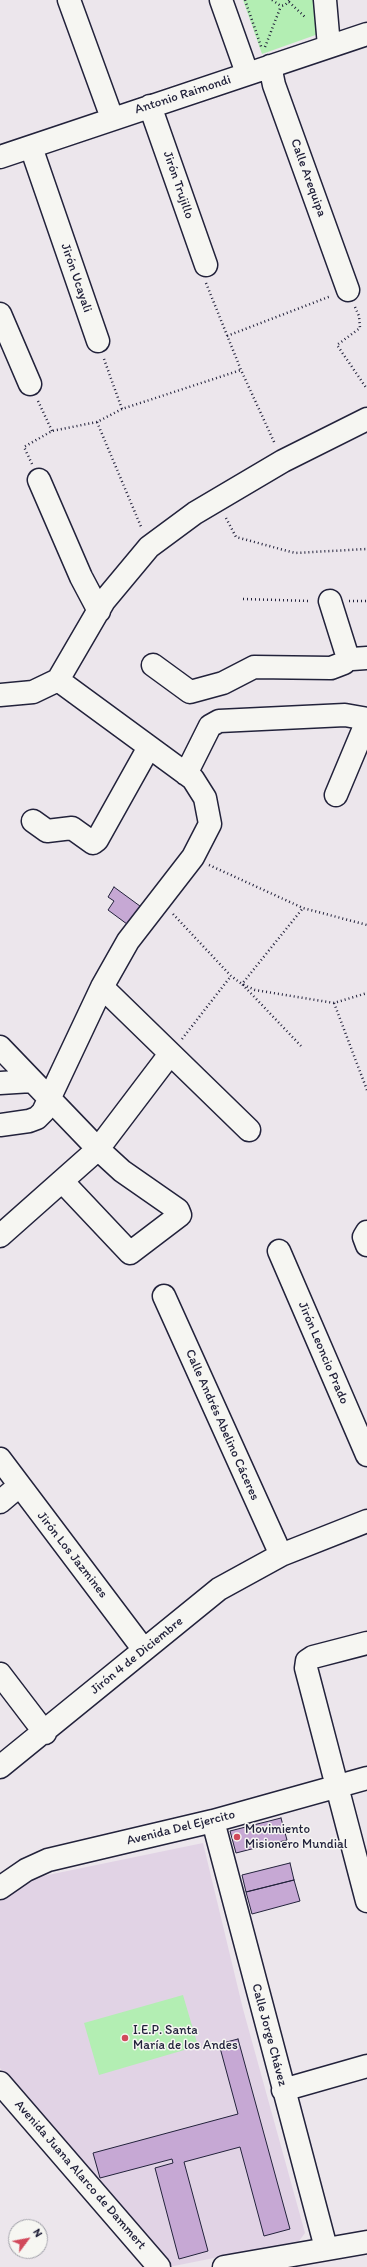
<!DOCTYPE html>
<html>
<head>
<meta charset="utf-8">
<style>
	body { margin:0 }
	#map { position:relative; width:367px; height:2267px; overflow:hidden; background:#ece6ec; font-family:Itim,sans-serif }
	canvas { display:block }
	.north { position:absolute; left:8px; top:2219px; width:40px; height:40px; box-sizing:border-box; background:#f6f6f2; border:1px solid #a1a1a9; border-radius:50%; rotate:58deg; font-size:11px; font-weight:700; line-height:16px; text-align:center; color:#22223b }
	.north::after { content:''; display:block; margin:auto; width:14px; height:18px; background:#d1495b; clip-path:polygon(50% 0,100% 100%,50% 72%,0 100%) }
</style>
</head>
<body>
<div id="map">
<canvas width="367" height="2267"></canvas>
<div class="north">N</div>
</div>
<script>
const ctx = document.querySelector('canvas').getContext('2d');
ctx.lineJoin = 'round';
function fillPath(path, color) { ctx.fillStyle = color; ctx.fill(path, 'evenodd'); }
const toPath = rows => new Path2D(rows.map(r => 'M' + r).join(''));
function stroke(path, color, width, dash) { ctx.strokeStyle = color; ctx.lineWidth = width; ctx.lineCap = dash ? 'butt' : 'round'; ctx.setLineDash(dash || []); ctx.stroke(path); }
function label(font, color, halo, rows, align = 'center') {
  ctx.font = font + ' Itim,sans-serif'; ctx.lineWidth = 3; ctx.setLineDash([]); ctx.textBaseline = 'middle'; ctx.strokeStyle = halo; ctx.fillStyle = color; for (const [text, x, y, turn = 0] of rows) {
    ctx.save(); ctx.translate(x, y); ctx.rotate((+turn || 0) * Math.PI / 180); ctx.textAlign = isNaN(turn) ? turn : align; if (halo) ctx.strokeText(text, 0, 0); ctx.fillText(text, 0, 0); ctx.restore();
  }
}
fillPath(toPath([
	[203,1843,243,2009,305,2233,299,2241,169,2267,0,2068,0,1901,17,1887,43,1876]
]), '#e1d3e5');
fillPath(toPath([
	[243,0,321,0,324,32,262,54],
	[183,1995,198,2046,99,2075,84,2023]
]), '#b3eeb3');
const building = toPath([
	[114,887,144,909,131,927,108,910,114,901,108,897,114,887],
	[281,1818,287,1840,236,1853,230,1831,281,1818],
	[290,1863,294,1880,246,1892,242,1875,290,1863],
	[294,1880,300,1901,252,1914,246,1892,294,1880],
	[238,2039,290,2229,264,2236,240,2147,184,2162,208,2251,179,2259,155,2168,173,2163,172,2159,100,2178,93,2153,238,2114,219,2044,238,2039]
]);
fillPath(building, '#c6a8d4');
stroke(building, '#22223b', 1);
const minor = toPath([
	[69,0,112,118],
	[221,0,247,73],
	[325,0,329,46],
	[270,66,274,85,348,290],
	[150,106,206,265],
	[31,147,98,341],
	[0,157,367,34],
	[0,314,30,384],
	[39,480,81,577,99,611],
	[330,601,347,655,352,659,367,658],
	[153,665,190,692,223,683,254,667,331,668,344,663,347,655],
	[0,695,33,692,58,680,104,601,149,547,195,513,283,461,367,419],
	[186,774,210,726,219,721,345,715,367,719],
	[336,795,367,721],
	[33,821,47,831,72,828,93,843,97,840,149,747],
	[102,987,249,1130],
	[0,1047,98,1149,122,1171,178,1210,180,1215,130,1253,62,1181],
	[0,1083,32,1081],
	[0,1125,29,1121,37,1118,43,1112,102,987,128,941,193,857,210,824,205,798,193,779,58,680],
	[367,1232,364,1237,367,1245],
	[0,1236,98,1149,170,1054],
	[279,1251,367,1455],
	[164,1296,281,1555],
	[0,1459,144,1650],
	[0,1502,19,1486],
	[367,1643,313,1657,307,1661,306,1668,367,1901],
	[0,1674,45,1733],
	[0,1767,219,1589,281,1555,367,1521],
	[213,1821,326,2248],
	[0,1888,26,1870,48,1860,213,1821,367,1778],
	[0,2083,159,2267],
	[283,2090,367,2066],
	[224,2267,367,2242]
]);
stroke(minor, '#22223b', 25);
stroke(toPath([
	[245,0,262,49],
	[272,0,281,6,285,5,290,0],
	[289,2,306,18],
	[265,47,281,6],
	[206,283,241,370,275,444],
	[355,307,359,316,360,328,337,345,367,389],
	[227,336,331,296],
	[104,359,122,409],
	[38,401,52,431],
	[97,422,142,529],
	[32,464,24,447,52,431,97,422,122,409,241,370],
	[226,518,236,537,295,553,367,549],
	[243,599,310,601],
	[349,601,367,601],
	[209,865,303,908,367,925],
	[173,914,231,976,242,984,255,990,334,1003,367,993],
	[334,1003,367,1090],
	[182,1039,231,976],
	[301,1046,242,984,303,908]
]), '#22223b', 2.5, [1, 3]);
stroke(minor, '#f6f6f2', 22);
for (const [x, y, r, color] of [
	[237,1837,4,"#d1495b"],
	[125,2038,4,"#d1495b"]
]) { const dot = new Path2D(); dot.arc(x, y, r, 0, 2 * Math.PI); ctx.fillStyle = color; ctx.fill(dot); stroke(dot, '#f6f6f2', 1.5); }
label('13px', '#22223b', '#f6f6f2', [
	["Antonio Raimondi",183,95,-18],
	["Calle Arequipa",308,178,70],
	["Jirón Trujillo",178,185,71],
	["Jirón Ucayali",76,278,71],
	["Jirón Leoncio Prado",323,1353,67],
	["Calle Andrés Abelino Cáceres",222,1425,66],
	["Jirón Los Jazmines",72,1555,52],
	["Jirón 4 de Diciembre",137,1656,-39],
	["Avenida Del Ejercito",181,1828,-14],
	["Calle Jorge Chávez",269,2035,75],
	["Avenida Juana Alarco de Dammert",80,2175,49]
]);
label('13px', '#22223b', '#f6f6f2', [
	["Movimiento",245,1830],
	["Misionero Mundial",245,1845],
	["I.E.P. Santa",133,2031],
	["María de los Andes",133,2046]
], 'left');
</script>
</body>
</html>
